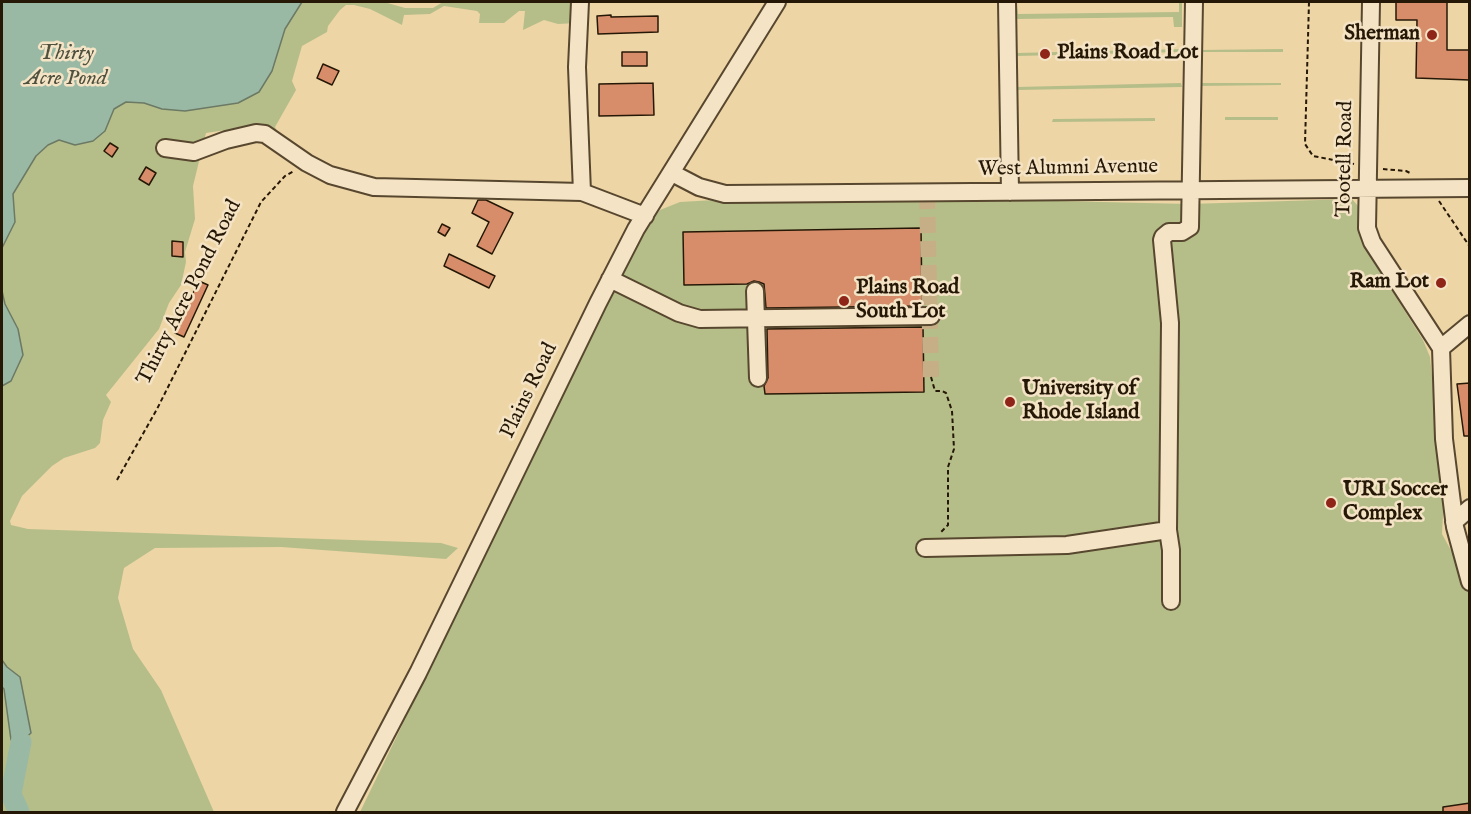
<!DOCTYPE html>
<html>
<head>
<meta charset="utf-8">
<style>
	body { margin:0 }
	#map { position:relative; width:1471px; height:814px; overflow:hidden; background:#eed5a6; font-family:"IM FELL English",serif }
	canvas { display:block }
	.frame { position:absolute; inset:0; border:3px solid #261807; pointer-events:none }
</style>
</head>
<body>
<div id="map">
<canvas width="1471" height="814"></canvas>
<div class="frame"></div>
</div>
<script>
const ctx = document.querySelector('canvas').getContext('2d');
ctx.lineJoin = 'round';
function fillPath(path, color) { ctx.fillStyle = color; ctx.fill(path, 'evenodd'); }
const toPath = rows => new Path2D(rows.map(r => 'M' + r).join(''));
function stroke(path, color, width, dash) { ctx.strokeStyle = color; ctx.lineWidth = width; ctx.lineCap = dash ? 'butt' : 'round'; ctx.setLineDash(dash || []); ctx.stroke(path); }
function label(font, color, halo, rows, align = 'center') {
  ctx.font = font + ' "IM FELL English",serif'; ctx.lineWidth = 5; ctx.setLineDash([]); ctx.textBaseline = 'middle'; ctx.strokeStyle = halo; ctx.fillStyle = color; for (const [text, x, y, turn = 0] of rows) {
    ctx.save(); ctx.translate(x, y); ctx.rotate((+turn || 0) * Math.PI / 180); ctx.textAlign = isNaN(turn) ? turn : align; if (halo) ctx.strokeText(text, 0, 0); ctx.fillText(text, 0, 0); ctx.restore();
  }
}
fillPath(toPath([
	[302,2,384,2,405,8,433,8,443,2,577,2,577,23,558,24,544,20,523,30,525,11,519,11,504,23,479,23,480,14,477,11,444,6,430,14,404,15,402,25,370,9,354,5,346,5,340,10,328,26,327,32,302,46,292,81,296,90,275,127,278,133,233,129,206,133,193,186,195,219,185,252,186,262,181,285,169,303,159,329,106,395,111,402,103,420,100,443,95,448,64,458,52,466,22,496,10,521,11,525,28,529,441,543,458,548,446,559,281,547,155,548,124,568,118,598,133,649,161,690,214,812,2,812,2,687,4,689,7,667,2,660,2,386,11,381,18,329,5,304,2,291,2,248,15,222,13,194,36,156,48,145,59,140,75,145,105,131,114,109,126,102,144,103,162,109,272,71,285,29],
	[1179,3,1182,3,1182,27,1174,27,1173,17,1017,19,1017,28,1015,28,1014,4,1017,4,1018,14,1179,12],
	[1181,49,1181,52,1017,56,1017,53],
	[1283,49,1283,52,1199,52,1198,50],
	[1181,83,1182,87,1017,90,1017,87],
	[1196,83,1281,83,1281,85,1197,86],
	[1225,117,1278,117,1278,120,1225,120],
	[1155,118,1155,121,1052,122,1053,119],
	[800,195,1189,204,1352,199,1358,206,1363,245,1423,340,1430,357,1444,496,1442,534,1469,583,1469,812,360,812,642,231,660,210,680,202]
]), '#b5be89');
const water = toPath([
	[2,2,302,2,285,29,272,71,259,92,238,103,185,111,162,109,144,103,126,102,114,109,105,131,93,141,75,145,59,140,48,145,36,156,13,194,15,222,2,248,2,2],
	[2,291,5,304,18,329,23,355,11,381,2,386,2,291],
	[2,660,7,667,20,677,31,733,21,742,11,740,4,689,2,687,2,660]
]);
fillPath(water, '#9ab9a4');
stroke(water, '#6c7965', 1.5);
stroke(toPath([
	[19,812,11,794,21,742]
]), '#9ab9a4', 21);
const building = toPath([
	[1396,2,1447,2,1447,50,1470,50,1470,80,1416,78,1417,20,1396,20,1396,2],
	[611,15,611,17,658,16,658,32,598,34,597,16,611,15],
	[622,52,647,52,647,66,622,66,622,52],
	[323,64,339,71,332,85,317,78,323,64],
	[653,83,654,115,599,116,599,84,653,83],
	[110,143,118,148,112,157,104,151,110,143],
	[146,167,156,173,149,185,139,179,146,167],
	[478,200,486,200,513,213,492,254,477,246,489,222,472,213,478,200],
	[442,224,450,228,445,236,438,232,442,224],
	[921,228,922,306,766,308,764,284,759,282,754,281,747,284,684,285,683,232,921,228],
	[172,241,183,242,183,257,172,256,172,241],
	[449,254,495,276,489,288,444,266,449,254],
	[199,281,208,285,184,337,175,333,183,316,175,312,181,299,188,303,199,281],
	[923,327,924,392,765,394,764,386,768,378,767,329,923,327],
	[1470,383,1470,436,1464,436,1457,384,1470,383],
	[1470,803,1470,813,1443,813,1443,807,1470,803]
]);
fillPath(building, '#d78d69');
stroke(building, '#261807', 1.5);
stroke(toPath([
	[927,193,931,377]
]), '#c6af86', 16, [16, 8]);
const minor = toPath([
	[580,2,577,67,582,192],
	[1007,2,1010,192],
	[1371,2,1367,228,1372,242,1441,348,1444,439,1455,527,1470,582],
	[165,148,194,152,226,140,256,133,265,134,307,163,330,175,374,187,582,192,645,216],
	[672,173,699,187,725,194,1470,188],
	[610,279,679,313,700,319,931,316],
	[755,291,758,378],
	[1441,348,1470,324],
	[1454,522,1470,508],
	[925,548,1067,545,1168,530],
	[1171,601,1171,550,1168,530,1170,323,1162,240,1163,237,1169,232,1182,232,1190,227,1194,2],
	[345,812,418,673,598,303,636,229,777,2]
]);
stroke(minor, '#58472f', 20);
stroke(toPath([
	[1309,2,1305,144,1313,156,1354,164],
	[1383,169,1406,171,1412,174],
	[1439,201,1470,247],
	[931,377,935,391,942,391,946,393,952,411,954,449,948,467,948,525,940,533],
	[117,480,157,409,261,202,285,176,294,171]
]), '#261807', 2, [4.5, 3]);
stroke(minor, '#f4e4c5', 16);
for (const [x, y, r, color] of [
	[1432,35,6,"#8f2418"],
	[1045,54,6,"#8f2418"],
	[1441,283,6,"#8f2418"],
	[844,301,6,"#8f2418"],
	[1010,402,6,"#8f2418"],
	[1331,503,6,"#8f2418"]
]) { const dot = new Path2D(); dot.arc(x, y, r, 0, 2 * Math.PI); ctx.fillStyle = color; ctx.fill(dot); stroke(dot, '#f4e4c5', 2); }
label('bold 21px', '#261807', '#f4e4c5', [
	["Sherman",1420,35,"right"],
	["Plains Road Lot",1057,54],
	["Ram Lot",1429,283,"right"],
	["Plains Road",856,289],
	["South Lot",856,313],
	["University of",1022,390],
	["Rhode Island",1022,414],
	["URI Soccer",1343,491],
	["Complex",1343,515]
], 'left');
label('21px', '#261807', '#f4e4c5', [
	["Tootell Road",1346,159,-89],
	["West Alumni Avenue",1068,169,-1],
	["Thirty Acre Pond Road",190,293,-63],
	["Plains Road",530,391,-64]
]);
label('italic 22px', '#4f503e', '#f4e4c5', [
	["Thirty",66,54],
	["Acre Pond",66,79]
]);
</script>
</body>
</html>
